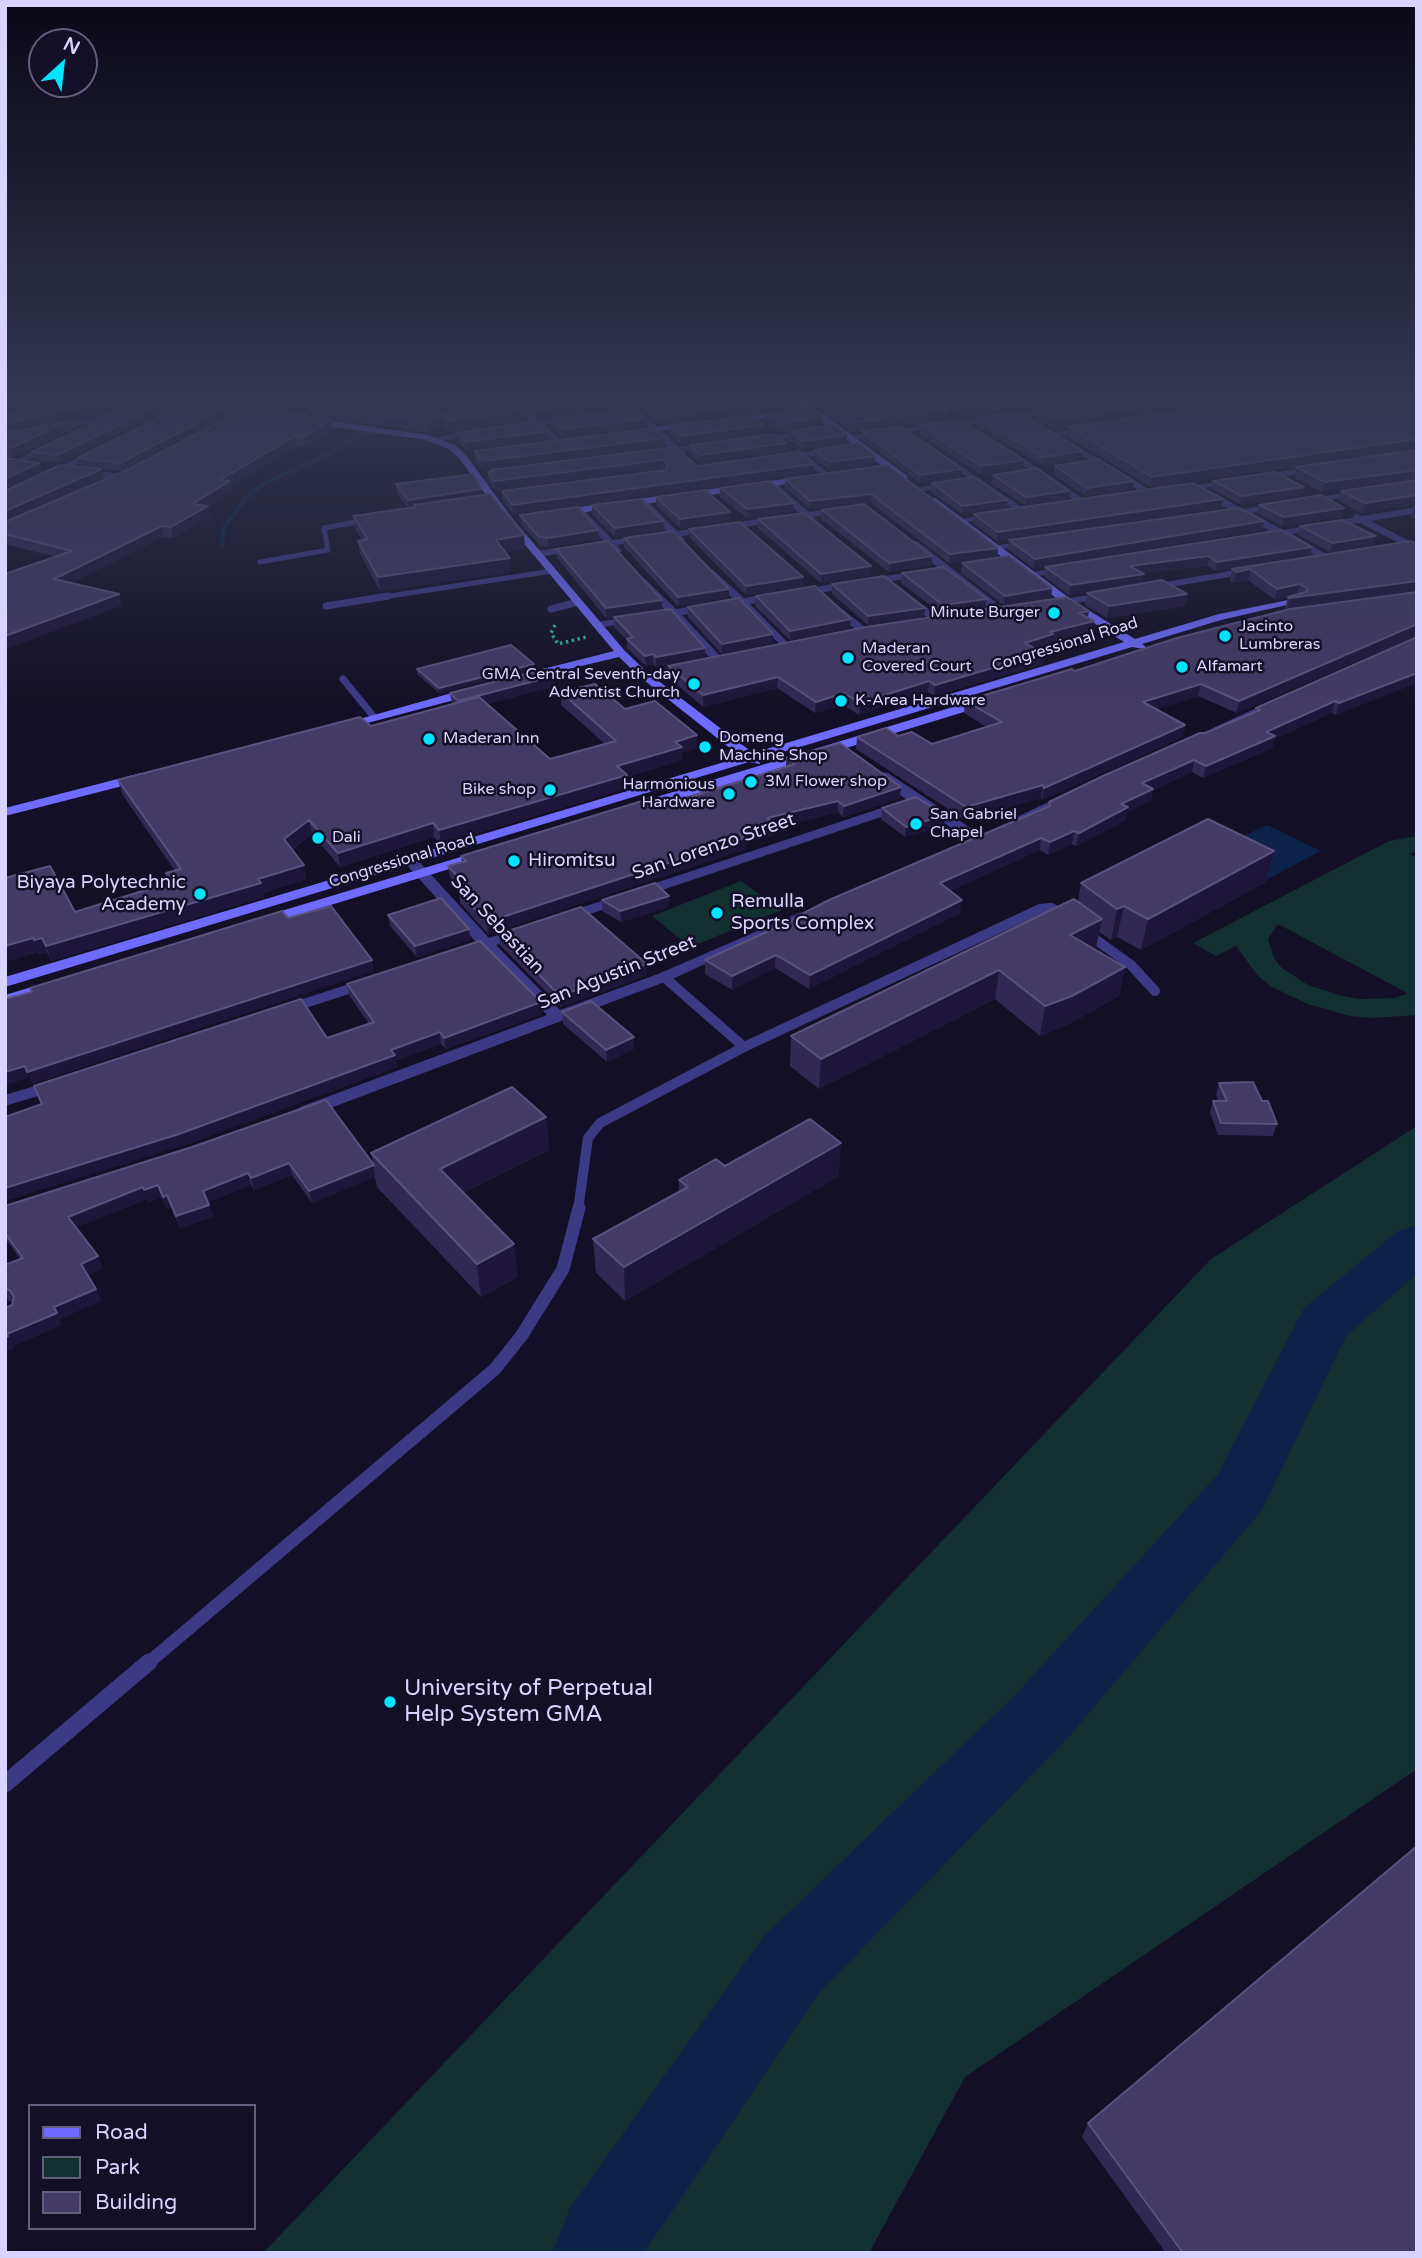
<!DOCTYPE html>
<html>
<head>
<meta charset="utf-8">
<style>
	body { margin:0 }
	#map { position:relative; width:1422px; height:2258px; overflow:hidden; background:#130f26; font-family:"Varela Round",sans-serif }
	canvas { display:block }
	.frame { position:absolute; inset:0; border:7px solid #d9d4ff; pointer-events:none }
	.legend { position:absolute; left:28px; top:2104px; width:228px; height:126px; box-sizing:border-box; background:#130f26; border:2px solid #625e7d; margin:0; padding:9px 12px; list-style:none; font-size:21px; color:#d9d4ff }
	.legend li { display:flex; align-items:center; gap:14px; height:35px }
	.legend b { width:35px; border:2px solid #625e7d }
	.north { position:absolute; left:28px; top:28px; width:70px; height:70px; box-sizing:border-box; background:#130f26; border:2px solid #625e7d; border-radius:50%; rotate:27deg; font-size:19px; font-weight:700; line-height:28px; text-align:center; color:#d9d4ff }
	.north::after { content:''; display:block; margin:auto; width:24px; height:32px; background:#00e5ff; clip-path:polygon(50% 0,100% 100%,50% 72%,0 100%) }
</style>
</head>
<body>
<div id="map">
<canvas width="1422" height="2258"></canvas>
<div class="frame"></div>
<ul class="legend">
<li><b style="height:9px;background:#6f6bff"></b>Road</li>
<li><b style="height:19px;background:#12302f"></b>Park</li>
<li><b style="height:19px;background:#433a66"></b>Building</li>
</ul>
<div class="north">N</div>
</div>
<script>
const ctx = document.querySelector('canvas').getContext('2d');
ctx.lineJoin = 'round';
function fillPath(path, color) { ctx.fillStyle = color; ctx.fill(path, 'evenodd'); }
const toPath = rows => new Path2D(rows.map(r => 'M' + r).join(''));
function stroke(path, color, width, dash) { ctx.strokeStyle = color; ctx.lineWidth = width; ctx.lineCap = dash ? 'butt' : 'round'; ctx.setLineDash(dash || []); ctx.stroke(path); }
function label(font, color, halo, rows, align = 'center') {
  ctx.font = font + ' "Varela Round",sans-serif'; ctx.lineWidth = 5; ctx.setLineDash([]); ctx.textBaseline = 'middle'; ctx.strokeStyle = halo; ctx.fillStyle = color; for (const [text, x, y, turn = 0] of rows) {
    ctx.save(); ctx.translate(x, y); ctx.rotate((+turn || 0) * Math.PI / 180); ctx.textAlign = isNaN(turn) ? turn : align; if (halo) ctx.strokeText(text, 0, 0); ctx.fillText(text, 0, 0); ctx.restore();
  }
}
fillPath(toPath([
	[1417,836,1417,851,1409,854,1417,858,1417,1015,1372,1018,1350,1016,1308,1004,1272,987,1258,976,1236,946,1216,956,1193,943,1389,841],
	[1278,924,1407,993,1407,994,1394,998,1360,999,1342,996,1308,985,1282,968,1274,958,1268,939],
	[741,881,782,910,690,947,652,916],
	[1417,1126,1417,1769,965,2077,869,2253,263,2253,1211,1259]
]), '#12302f');
fillPath(toPath([
	[1267,825,1321,851,1268,879,1213,851]
]), '#0c2248');
stroke(toPath([
	[222,546,223,529,246,498,265,483,330,453,365,432]
]), '#0c2248', 4.5);
fillPath(toPath([
	[47,395,44,400,5,410,5,396,47,395],
	[1417,1225,1417,1274,1346,1336,1262,1510,1065,1741,820,1992,644,2253,552,2253,570,2208,764,1936,1015,1695,1218,1474,1304,1308,1398,1231,1417,1225]
]), '#0c2248');
stroke(toPath([
	[555,625,551,633,558,644,586,637]
]), '#2fb8b0', 3.5, [2.5, 3.5]);
stroke(toPath([
	[260,562,328,550,324,528,368,520],
	[377,598,552,571]
]), '#3d3a85', 5);
stroke(toPath([
	[326,606,388,596],
	[551,609,578,602],
	[343,679,374,717]
]), '#3d3a85', 7);
stroke(toPath([
	[1088,934,1131,965,1155,991],
	[664,977,744,1047],
	[578,1210,588,1138,600,1123,744,1047,1040,909,1051,908,1065,915]
]), '#3d3a85', 10);
stroke(toPath([
	[147,1664,495,1369,522,1335,563,1269,579,1208]
]), '#3d3a85', 13);
stroke(toPath([
	[5,1784,149,1662]
]), '#3d3a85', 17);
fillPath(toPath([
	[135,395,247,409,251,412,247,415,149,403,137,400,135,395],
	[353,395,366,395,291,420,284,418,353,395],
	[502,395,511,395,522,405,559,401,556,406,527,409,540,420,572,416,576,419,545,425,563,442,556,444,536,426,513,428,513,424,531,422,518,410,494,412,494,408,513,406,502,395],
	[610,395,620,395,638,409,676,405,673,410,643,413,679,447,712,443,716,446,684,452,686,455,682,458,675,453,654,455,654,451,670,449,634,414,611,416,611,412,629,410,610,395],
	[745,395,767,395,708,406,704,403,745,395],
	[1070,395,1081,395,1133,423,1126,425,1070,395],
	[1060,407,1063,412,845,440,841,437,1060,407],
	[120,411,123,416,5,441,5,435,120,411],
	[1089,426,1092,431,1051,437,1047,434,1089,426],
	[482,427,485,432,436,442,432,439,482,427],
	[813,429,816,434,754,443,750,440,813,429],
	[1062,437,1152,491,1154,493,1146,495,1059,442,1058,440,1062,437],
	[52,442,59,444,18,465,10,463,52,442],
	[836,448,839,449,839,453,809,457,830,474,832,476,827,479,800,458,777,461,772,458,794,453,798,449,804,452,836,448],
	[1002,448,1008,448,1088,502,1080,504,1002,452,1002,448],
	[96,449,103,451,5,500,5,493,96,449],
	[943,454,1026,510,1026,514,1020,514,940,459,938,457,943,454],
	[1318,466,1323,469,1321,471,1204,488,1243,509,1364,490,1364,494,1361,495,1252,513,1283,530,1352,518,1356,514,1362,516,1417,507,1417,513,1371,521,1417,545,1417,552,1360,523,1292,534,1333,558,1324,560,1280,536,1261,538,1261,534,1272,532,1240,515,1220,517,1220,513,1232,511,1198,492,1197,489,1176,492,1171,489,1318,466],
	[82,469,123,474,128,477,123,480,79,474,79,470,82,469],
	[772,480,809,512,846,506,851,509,814,517,816,519,811,522,804,518,682,536,685,540,680,543,672,537,617,545,622,551,617,554,608,547,537,557,532,554,537,551,603,541,576,510,581,507,613,540,667,532,639,501,644,498,677,531,799,513,769,485,767,483,772,480],
	[955,480,960,483,958,485,918,492,913,489,955,480],
	[996,513,999,514,999,518,961,523,956,520,996,513],
	[1033,539,1037,540,1037,544,995,550,990,547,1033,539],
	[909,541,917,541,1003,608,1003,612,995,612,909,545,909,541],
	[1068,565,1073,568,1072,570,1031,577,1026,574,1068,565],
	[1254,567,1259,570,1258,572,1147,591,1142,588,1147,585,1254,567],
	[712,569,744,598,924,570,929,573,924,576,750,604,790,645,792,647,786,650,739,606,682,615,721,657,721,661,717,662,713,661,671,616,597,628,591,625,597,622,666,611,640,582,645,579,676,609,734,600,707,572,712,569],
	[1109,592,1113,593,1113,597,1051,607,1046,604,1051,601,1109,592],
	[906,593,943,619,943,623,935,623,902,598,901,596,906,593],
	[833,602,869,630,869,634,861,634,829,607,829,603,833,602],
	[692,662,698,665,696,667,644,679,638,675,692,662],
	[1276,699,1280,700,1280,706,1223,731,1215,731,1213,728,1276,699],
	[883,772,888,773,987,839,985,842,975,842,911,803,878,779,876,776,883,772],
	[1069,792,1074,793,1074,799,1023,823,1013,823,1011,820,1069,792],
	[903,801,910,805,908,808,569,921,564,922,557,918,559,915,903,801],
	[409,855,414,856,489,938,521,927,526,929,529,932,526,935,496,945,560,1010,658,974,799,913,804,912,811,916,670,980,312,1115,300,1115,297,1111,300,1107,547,1015,483,950,461,957,456,955,453,952,456,949,476,942,404,862,402,859,409,855],
	[371,977,377,979,379,982,377,985,281,1016,273,1011,275,1008,371,977],
	[58,1079,66,1084,64,1088,5,1106,5,1095,58,1079]
]), '#3d3a85');
fillPath(toPath([
	[797,399,803,399,907,476,907,480,901,480,797,403,797,399],
	[789,410,792,415,730,423,726,420,789,410],
	[310,418,428,435,455,445,465,454,512,518,625,651,648,673,753,753,1124,642,1064,604,929,502,929,498,935,498,1072,600,1135,639,1219,614,1308,596,1313,599,1221,620,1142,644,1146,647,1144,649,1132,647,760,759,760,764,749,762,5,987,5,977,741,757,640,677,619,657,523,680,523,674,614,651,506,522,459,458,449,449,426,440,307,423,310,418],
	[692,421,695,426,633,435,629,432,692,421],
	[807,476,810,477,810,481,557,516,552,513,557,510,807,476],
	[473,687,477,688,477,694,341,730,335,726,473,687],
	[986,697,992,701,990,704,640,811,630,811,628,808,630,805,986,697],
	[141,773,146,774,146,780,5,816,5,808,141,773],
	[484,850,489,851,489,857,268,924,258,924,256,921,258,918,484,850],
	[52,981,58,983,60,986,58,989,5,1005,5,995,52,981]
]), '#6f6bff');
fillPath(toPath([
	[151,395,260,395,235,405],
	[344,395,292,413,256,408,254,398],
	[515,395,572,395,522,401],
	[624,395,719,395,639,405],
	[741,395,816,395,797,396,798,407,755,413,741,402],
	[863,395,924,395,946,419,906,424],
	[929,395,994,395,1003,411,964,416],
	[998,395,1131,395,1022,409],
	[1132,395,1294,395,1054,428,1036,418,1037,408],
	[1417,395,1417,449,1151,487,1068,437,1069,427],
	[815,397,889,418,888,426,850,431,815,405],
	[507,403,460,410,525,420,449,431,442,423,427,432,312,416,311,406],
	[532,403,622,408,541,418,532,411],
	[172,407,60,463,35,460,32,452],
	[649,407,739,407,739,415,660,425,649,415],
	[766,414,822,425,779,431,766,422],
	[229,415,122,471,80,466,78,458],
	[978,418,1081,459,1042,465,977,426],
	[551,419,644,427,563,438,551,427],
	[331,420,333,429,305,447,297,446,231,485,232,491,207,506,210,516,173,538,164,537,71,583,122,605,5,649,56,557,5,544,5,491,104,479,61,498],
	[919,425,1023,468,980,474,918,433],
	[669,426,762,433,680,444,669,434],
	[72,430,13,457,5,457,5,433],
	[791,431,847,435,847,443,803,449,790,440],
	[862,431,962,469,961,477,920,483,861,439],
	[457,433,548,439,466,450,458,441],
	[664,438,664,446,483,469,475,460,474,451],
	[690,445,785,451,700,463,690,453],
	[674,447,697,466,814,473,513,514,503,500,502,491,666,470,663,468,495,490,488,481,488,472,491,472,491,470],
	[815,450,875,456,874,464,830,470,814,459],
	[1417,450,1322,492,1294,477,1296,467],
	[887,465,998,548,997,557,949,563,871,503,810,509,785,488,785,479],
	[1055,466,1134,481,1132,489,1086,496,1054,475],
	[993,475,1068,499,1025,505,992,484],
	[1417,480,1362,513,1339,501,1341,491],
	[1213,481,1304,487,1302,496,1240,504,1212,489],
	[932,483,1007,500,1006,508,962,514,931,492],
	[396,484,482,489,483,495,524,535,525,549,505,552,511,572,380,591,360,554,358,541,362,540,355,529,353,516,408,508,397,493],
	[720,488,794,503,793,512,747,518,720,497],
	[656,497,730,512,730,521,680,528,656,505],
	[1223,499,1221,508,997,541,973,523,974,514],
	[592,505,663,521,664,530,615,537,592,514],
	[1259,505,1342,517,1282,526,1257,513],
	[1414,506,1417,506,1417,520,1411,517],
	[822,510,932,556,932,565,889,572,821,519],
	[520,515,599,539,548,547,540,546,521,524],
	[758,519,871,566,871,575,821,583,758,528],
	[1264,521,1262,530,1033,568,1008,549,1009,540],
	[1300,526,1374,545,1330,552,1298,535],
	[689,529,803,577,803,586,746,595,690,538],
	[624,538,729,598,678,606,624,547],
	[1417,544,1417,592,1287,609,1285,608,1288,597,1275,600,1248,580,1233,583,1230,580,1232,569],
	[1312,547,1310,556,1215,571,1207,566,1143,573,1142,583,1069,595,1044,576,1045,567],
	[556,549,662,600,662,609,606,618,557,558],
	[962,563,1051,598,1004,605,961,573],
	[902,573,985,608,942,614,901,583],
	[832,584,924,617,868,625,832,594],
	[1417,592,1417,635,1237,713,1198,696,1156,709,1183,737,1042,800,1041,798,965,820,856,749,857,737,898,736,932,744,987,727,964,713,965,701,1075,671],
	[1087,593,1187,594,1185,606,1107,618,1085,605],
	[756,596,851,619,850,628,790,640,755,606],
	[688,607,773,634,773,643,722,654,688,617],
	[614,617,705,648,705,657,656,667,653,664,646,666,627,648,627,640,614,627],
	[1088,617,1092,632,1052,642,1052,645,1037,650,1043,653,1042,664,934,696,928,692,859,715,843,705,815,713,777,688,703,707,668,677,668,666],
	[1417,637,1336,715,1332,713,1274,739,1272,748,1203,778,1192,772,1153,790,1151,801,1127,812,1126,820,1076,846,1072,844,1048,855,1040,850,950,891,960,913,809,989,775,968,732,990,705,974,705,960,802,916,802,914,1048,806,1049,802,1255,712,1256,708],
	[534,664,534,669,439,693,417,674,417,669],
	[554,676,555,686,487,704,550,759,605,744,561,705,561,692,625,709,697,748,682,753,682,760,627,777,628,788,441,844,434,837,340,867,312,834,292,850,306,879,263,893,264,897,51,961,47,952,39,955,38,952,5,962,5,878,75,912,152,888,168,881,166,873,175,871,122,794,118,780,371,726,452,704,450,693],
	[786,758,900,798,843,817,838,812,774,828,773,835,745,844,745,849,488,934,460,903,459,892,461,891,450,878,448,866,462,862,461,856,661,806,786,766],
	[882,808,945,815,944,826,905,837,881,819],
	[1274,851,1266,882,1141,950,1117,937,1111,940,1099,932,1096,948,1093,949,1125,967,1119,996,1067,1025,1040,1036,995,999,819,1089,790,1066,791,1036,1078,902,1081,883],
	[669,896,669,907,621,922,602,911,602,900],
	[388,915,469,929,470,940,417,957,390,926],
	[499,934,647,975,561,1007,500,945],
	[347,984,541,1002,542,1014,446,1049,441,1044,396,1060,397,1067,182,1146,41,1104,34,1086,327,1038,369,1024,349,995],
	[562,1012,634,1037,634,1049,607,1062,563,1024],
	[1219,1083,1262,1101,1277,1124,1273,1136,1218,1135,1210,1112,1213,1101,1218,1101,1216,1095],
	[546,1117,549,1150,463,1193,518,1277,481,1297,377,1187,375,1177,312,1203,292,1175,254,1190,251,1185,208,1202,213,1217,180,1228,171,1207,167,1209,162,1197,148,1202,147,1199,76,1227,98,1256,102,1268,88,1275,96,1289,101,1301,59,1319,61,1325,13,1346,14,1348,5,1352,13,1302,9,1301,5,1295,5,1265,20,1259,5,1238,5,1206,192,1147,373,1163,371,1153],
	[725,1166,839,1176,625,1301,596,1273,593,1239,679,1192,679,1180],
	[1088,2123,1417,2253,1166,2253,1082,2137]
]), '#312854');
fillPath(toPath([
	[126,395,136,395,135,396,136,401,112,411,5,433,5,423],
	[235,395,260,395,235,405,233,396],
	[315,395,344,395,292,413,290,403],
	[499,395,507,395,507,403,434,414,430,408,433,405],
	[521,395,572,395,522,401],
	[646,395,719,395,639,405,638,396],
	[795,395,816,395,797,396,799,398,798,407,755,413,755,404],
	[1061,395,1131,395,1022,409,1023,400],
	[1229,395,1294,395,1054,428,1055,419],
	[171,400,172,407,60,463,57,455],
	[622,400,622,408,541,418,540,410],
	[1005,402,1003,411,964,416,965,407],
	[228,407,229,415,122,471,120,463],
	[739,407,739,415,660,425,659,417],
	[947,410,946,419,906,424,906,415],
	[524,411,525,420,449,431,448,421],
	[441,414,442,423,427,432,426,422],
	[823,417,822,425,779,431,779,423],
	[889,418,888,426,850,431,850,423],
	[644,419,644,427,563,438,563,429],
	[331,420,333,429,305,447,303,437],
	[70,421,72,430,13,457,10,448],
	[763,425,762,433,680,444,680,436],
	[548,431,548,439,466,450,465,442],
	[847,435,847,443,803,449,803,441],
	[295,436,297,446,231,485,232,491,194,514,192,504,220,480],
	[664,438,664,446,483,469,483,461],
	[1417,439,1417,448,1151,487,1152,477],
	[786,443,785,451,700,463,700,455],
	[1083,451,1081,459,1042,465,1043,457],
	[875,456,874,464,830,470,830,462],
	[663,460,663,468,495,490,494,481],
	[1024,460,1023,468,980,474,981,466],
	[39,463,42,472,5,490,5,479],
	[814,464,814,473,513,514,512,505],
	[102,469,104,479,5,523,5,511],
	[962,469,961,477,920,483,920,475],
	[1417,470,1417,479,1322,492,1325,482],
	[1134,481,1132,489,1086,496,1087,488],
	[1304,487,1302,496,1240,504,1242,496],
	[482,489,483,497,414,505,415,508,409,509,408,500],
	[1069,491,1068,499,1025,505,1026,497],
	[871,494,871,503,810,509,810,501],
	[1417,495,1417,505,1362,513,1365,503],
	[1223,499,1221,508,997,541,998,532],
	[1007,500,1006,508,962,514,962,506],
	[794,503,793,512,747,518,747,509],
	[208,506,210,516,173,538,171,527],
	[1344,508,1342,517,1282,526,1284,517],
	[730,512,730,521,680,528,680,519],
	[663,521,664,530,615,537,615,528],
	[1264,521,1262,530,1033,568,1035,559],
	[162,526,164,537,57,590,54,579],
	[598,530,599,539,548,547,548,538],
	[524,535,525,549,497,554,496,540],
	[1376,536,1374,545,1330,552,1333,543],
	[1312,547,1310,556,1215,571,1217,562],
	[998,548,997,557,949,563,950,554],
	[932,556,932,565,889,572,889,563],
	[1209,556,1207,566,1128,575,1130,566],
	[510,558,511,572,380,591,378,577],
	[871,566,871,575,821,583,821,574],
	[1250,569,1248,580,1233,583,1236,572],
	[1144,574,1142,583,1069,595,1071,585],
	[803,577,803,586,746,595,746,586],
	[1417,581,1417,591,1287,609,1290,598],
	[1300,584,1297,595,1275,600,1277,589],
	[1052,588,1051,598,1004,605,1005,596],
	[729,589,729,598,678,606,678,597],
	[119,594,122,605,5,649,5,636],
	[1187,594,1185,606,1107,618,1109,606],
	[987,599,985,608,942,614,943,605],
	[662,600,662,609,606,618,606,608],
	[925,608,924,617,868,625,868,616],
	[1089,611,1087,622,1079,613],
	[851,619,850,628,790,640,790,631],
	[1094,621,1092,632,1052,642,1052,645,1024,654,1025,643,1050,632],
	[1417,624,1416,635,1237,713,1239,701],
	[773,634,773,643,722,654,722,644],
	[705,648,705,657,656,667,656,657],
	[1043,653,1042,664,934,696,935,685],
	[653,654,653,664,646,666,645,656],
	[534,664,534,669,439,693,439,688],
	[1417,673,1417,683,1336,715,1339,703],
	[554,676,555,686,460,711,458,701],
	[778,677,777,688,703,707,703,695],
	[929,681,928,692,859,715,860,703],
	[1201,684,1198,696,1141,714,1143,702],
	[844,693,843,705,815,713,816,702],
	[1335,701,1332,713,1274,739,1272,748,1203,778,1206,766,1266,732],
	[1185,725,1183,737,1042,800,1044,788],
	[697,735,697,748,682,753,682,760,627,777,628,788,441,844,439,830,617,766,675,742],
	[1194,760,1192,772,1153,790,1151,801,1127,812,1126,820,1076,846,1079,833,1121,804,1142,783],
	[1043,785,1041,798,965,820,966,807],
	[901,787,900,798,843,817,844,806],
	[838,801,838,812,774,828,773,835,745,844,745,849,488,934,487,922,740,834,767,818],
	[945,815,944,826,905,837,906,827],
	[309,820,312,834,287,853,284,839],
	[433,823,434,837,340,867,338,853],
	[1074,831,1072,844,1048,855,1050,842],
	[1041,838,1040,850,939,896,940,883],
	[1274,851,1266,882,1141,950,1148,919],
	[304,865,306,879,263,893,264,897,51,961,46,946],
	[669,896,669,907,621,922,620,911],
	[962,900,960,913,809,989,810,975],
	[1124,906,1117,937,1111,940,1117,909],
	[1102,919,1096,948,1065,964,1070,935],
	[469,929,470,940,417,957,415,946],
	[33,938,38,952,5,962,5,946],
	[42,938,47,952,39,955,34,940],
	[776,955,775,968,732,990,732,976],
	[372,960,374,971,32,1084,27,1072],
	[647,964,647,975,561,1007,560,996],
	[1125,967,1119,996,1067,1025,1040,1036,1045,1006],
	[999,970,995,999,819,1089,821,1059],
	[541,1002,542,1014,446,1049,444,1038],
	[440,1032,441,1044,396,1060,397,1067,182,1146,5,1201,5,1188],
	[634,1037,634,1049,607,1062,606,1050],
	[25,1066,29,1078,5,1085,5,1072],
	[546,1117,549,1150,445,1202,440,1169],
	[841,1143,839,1176,625,1301,624,1267],
	[289,1163,292,1175,254,1190,251,1178],
	[373,1165,375,1177,312,1203,309,1191],
	[248,1173,251,1185,206,1203,203,1191],
	[158,1185,162,1197,148,1202,144,1190],
	[143,1187,147,1199,73,1229,68,1217],
	[167,1195,171,1207,167,1209,163,1197],
	[209,1205,213,1217,180,1228,176,1216],
	[514,1244,518,1277,481,1297,477,1264],
	[98,1256,102,1268,86,1276,81,1264],
	[96,1289,101,1301,59,1319,61,1325,13,1346,14,1348,5,1352,5,1337,7,1334,54,1307]
]), '#1d163a');
const building = toPath([
	[61,395,126,395,110,402,5,423,5,414,39,408,31,405,38,403,34,402,61,395],
	[262,395,315,395,290,403,254,398,262,395],
	[345,395,499,395,433,405,430,408,437,413,516,403,524,411,448,421,441,414,426,422,311,406,345,395],
	[594,395,615,395,622,400,540,410,532,403,594,395],
	[744,395,796,395,799,398,755,404,744,395],
	[825,395,856,395,889,418,850,423,815,397,825,395],
	[877,395,924,395,947,410,906,415,877,395],
	[945,395,994,395,1005,402,965,407,945,395],
	[1015,395,1061,395,1023,400,1015,395],
	[1131,395,1229,395,1055,419,1037,408,1131,395],
	[1301,395,1417,395,1417,439,1152,477,1069,427,1301,395],
	[151,397,171,400,57,455,32,452,97,421,97,417,114,413,151,397],
	[725,397,739,407,659,417,649,407,725,397],
	[190,402,228,407,120,463,78,458,190,402],
	[247,408,331,420,303,437,295,436,220,480,230,481,192,504,208,506,171,527,162,526,54,579,119,594,5,636,5,574,72,551,5,534,5,522,125,471,247,408],
	[811,408,823,417,779,423,766,414,811,408],
	[633,409,644,419,563,429,551,419,633,409],
	[1018,412,1083,451,1043,457,978,418,1018,412],
	[750,416,763,425,680,436,669,426,750,416],
	[960,420,1024,460,981,466,919,425,960,420],
	[70,421,10,448,5,447,5,433,70,421],
	[535,421,548,431,465,442,457,433,535,421],
	[833,425,847,435,803,441,791,431,833,425],
	[902,427,962,469,920,475,862,431,902,427],
	[654,428,664,438,483,461,474,451,654,428],
	[773,434,786,443,700,455,690,445,773,434],
	[857,443,875,456,830,462,815,450,857,443],
	[674,447,697,466,798,452,814,464,512,505,502,491,666,470,668,464,663,460,494,481,488,472,492,472,491,470,674,447],
	[1417,450,1417,470,1325,482,1296,467,1417,450],
	[5,458,39,463,5,479,5,458],
	[1098,459,1134,481,1087,488,1055,466,1098,459],
	[60,465,102,469,5,511,5,491,60,465],
	[887,465,998,548,950,554,871,494,810,501,785,479,887,465],
	[1037,468,1069,491,1026,497,993,475,1037,468],
	[1275,472,1304,487,1242,496,1213,481,1275,472],
	[473,474,482,489,408,500,396,484,473,474],
	[975,477,1007,500,962,506,932,483,975,477],
	[1417,480,1417,495,1365,503,1341,491,1417,480],
	[770,481,794,503,747,509,720,488,770,481],
	[1193,483,1223,499,998,532,974,514,1193,483],
	[705,490,730,512,680,519,656,497,705,490],
	[490,494,524,535,496,540,510,558,378,577,358,541,368,539,353,516,416,507,414,505,490,494],
	[1321,495,1344,508,1284,517,1259,505,1321,495],
	[641,499,663,521,615,528,592,505,641,499],
	[864,504,932,556,889,563,822,510,864,504],
	[578,507,598,530,548,538,539,537,520,515,578,507],
	[1239,508,1264,521,1035,559,1009,540,1239,508],
	[805,513,871,566,821,574,758,519,805,513],
	[1342,520,1376,536,1333,543,1300,526,1342,520],
	[740,522,803,577,746,586,689,529,740,522],
	[1281,530,1312,547,1217,562,1209,556,1130,566,1144,574,1071,585,1045,567,1281,530],
	[673,531,729,589,678,597,624,538,673,531],
	[608,541,662,600,606,608,556,549,608,541],
	[1411,541,1417,544,1417,581,1290,598,1288,597,1306,592,1308,589,1300,584,1277,589,1250,569,1236,572,1232,569,1411,541],
	[1009,556,1052,588,1005,596,962,563,1009,556],
	[944,567,987,599,943,605,902,573,944,567],
	[884,576,925,608,868,616,832,584,884,576],
	[1162,580,1187,594,1109,606,1087,593,1162,580],
	[815,586,851,619,790,631,756,596,815,586],
	[1417,592,1417,624,1239,701,1201,684,1143,702,1185,725,1044,788,1043,785,966,807,857,737,886,728,898,736,912,732,932,744,1002,722,965,701,1072,669,1075,671,1177,638,1290,609,1417,592],
	[1067,597,1089,611,1079,613,1094,621,1050,632,1053,634,1025,643,1043,653,935,685,929,681,860,703,844,693,816,702,778,677,703,695,668,666,866,627,1067,597],
	[739,598,773,634,722,644,688,607,739,598],
	[671,609,705,648,656,657,653,654,645,656,627,639,633,637,614,617,671,609],
	[1417,637,1417,673,1339,703,1335,701,1266,732,1275,736,1206,766,1194,760,1142,783,1153,789,1121,804,1128,807,1079,833,1074,831,1050,842,1041,838,940,883,962,900,810,975,776,955,732,976,705,960,804,915,802,914,829,900,1050,806,1049,802,1103,776,1200,733,1205,733,1260,710,1256,708,1417,637],
	[511,645,534,664,439,688,417,669,511,645],
	[545,669,554,676,458,701,450,693,545,669],
	[595,684,625,709,655,701,697,735,675,742,682,747,617,766,627,775,439,830,433,823,338,853,309,820,284,839,304,865,258,879,261,883,46,946,42,938,34,940,33,938,5,946,5,878,50,866,75,912,152,888,151,885,172,881,166,873,181,869,118,780,360,717,371,726,479,697,550,759,616,741,561,692,595,684],
	[840,743,901,787,844,806,838,801,767,818,774,823,740,834,745,838,487,922,459,892,468,888,448,866,466,861,461,856,652,798,661,806,725,786,795,764,786,758,840,743],
	[916,797,945,815,906,827,882,808,916,797],
	[1208,819,1274,851,1148,919,1124,906,1117,909,1081,883,1208,819],
	[655,883,669,896,620,911,602,900,655,883],
	[441,898,469,929,415,946,388,915,441,898],
	[1074,899,1102,919,1070,935,1125,967,1072,996,1045,1006,999,970,821,1059,791,1036,1074,899],
	[331,906,372,960,27,1072,25,1066,5,1072,5,999,32,992,30,988,282,911,288,918,331,906],
	[581,907,647,964,560,996,499,934,581,907],
	[480,941,541,1002,444,1038,440,1032,391,1050,395,1055,179,1134,5,1188,5,1117,42,1104,34,1086,301,999,327,1038,374,1022,347,984,480,941],
	[591,1001,634,1037,606,1050,562,1012,591,1001],
	[1253,1082,1262,1101,1268,1101,1277,1124,1221,1123,1213,1101,1227,1101,1219,1083,1253,1082],
	[512,1087,546,1117,440,1169,514,1244,477,1264,371,1153,512,1087],
	[326,1100,374,1165,309,1191,289,1163,251,1178,248,1173,203,1191,209,1205,176,1216,167,1195,163,1197,158,1185,144,1190,143,1187,68,1217,98,1256,81,1264,96,1289,54,1307,57,1313,7,1334,8,1336,5,1337,5,1308,12,1305,14,1297,10,1290,5,1289,5,1265,23,1258,5,1233,5,1206,192,1147,326,1100],
	[810,1119,841,1143,624,1267,593,1239,688,1187,679,1180,716,1159,725,1166,810,1119],
	[1417,1846,1417,2253,1183,2253,1088,2123,1417,1846]
]);
fillPath(building, '#433a66');
stroke(building, '#5a527e', 2);
const sky = ctx.createLinearGradient(0, 0, 0, 711);
sky.addColorStop(0, '#0a0815');
sky.addColorStop(0.56, '#333752');
sky.addColorStop(1, '#33375200');
ctx.fillStyle = sky;
ctx.fillRect(0, 0, 1422, 711);
for (const [x, y, r, color] of [
	[1054,613,7,"#00e5ff"],
	[1225,636,7,"#00e5ff"],
	[848,658,7,"#00e5ff"],
	[1182,667,7,"#00e5ff"],
	[694,684,7,"#00e5ff"],
	[841,701,7,"#00e5ff"],
	[429,739,7,"#00e5ff"],
	[705,747,7,"#00e5ff"],
	[751,782,7,"#00e5ff"],
	[550,790,7,"#00e5ff"],
	[729,794,7,"#00e5ff"],
	[916,824,7,"#00e5ff"],
	[318,838,7,"#00e5ff"],
	[514,861,7,"#00e5ff"],
	[200,894,7,"#00e5ff"],
	[717,913,7,"#00e5ff"],
	[390,1702,7,"#00e5ff"]
]) { const dot = new Path2D(); dot.arc(x, y, r, 0, 2 * Math.PI); ctx.fillStyle = color; ctx.fill(dot); stroke(dot, '#130f26', 2.5); }
label('16px', '#d9d4ff', '#130f26', [
	["Minute Burger",1040,613,"right"],
	["Jacinto",1239,627],
	["Lumbreras",1239,645],
	["Maderan",862,649],
	["Covered Court",862,667],
	["Alfamart",1196,667],
	["GMA Central Seventh-day",680,675,"right"],
	["Adventist Church",680,693,"right"],
	["K-Area Hardware",855,701],
	["Domeng",719,738],
	["Machine Shop",719,756],
	["Maderan Inn",443,739],
	["3M Flower shop",765,782],
	["Harmonious",715,785,"right"],
	["Hardware",715,803,"right"],
	["Bike shop",536,790,"right"],
	["San Gabriel",930,815],
	["Chapel",930,833],
	["Dali",332,838]
], 'left');
label('16px', '#d9d4ff', '#130f26', [
	["Congressional Road",1065,645,-17],
	["Congressional Road",402,861,-17]
]);
label('19px', '#d9d4ff', '#130f26', [
	["San Lorenzo Street",714,847,-19],
	["San Sebastian",497,925,47],
	["San Agustin Street",617,973,-22]
]);
label('19px', '#d9d4ff', '#130f26', [
	["Hiromitsu",528,861],
	["Biyaya Polytechnic",186,883,"right"],
	["Academy",186,905,"right"],
	["Remulla",731,902],
	["Sports Complex",731,924]
], 'left');
label('23px', '#d9d4ff', '#130f26', [
	["University of Perpetual",404,1689],
	["Help System GMA",404,1715]
], 'left');
</script>
</body>
</html>
